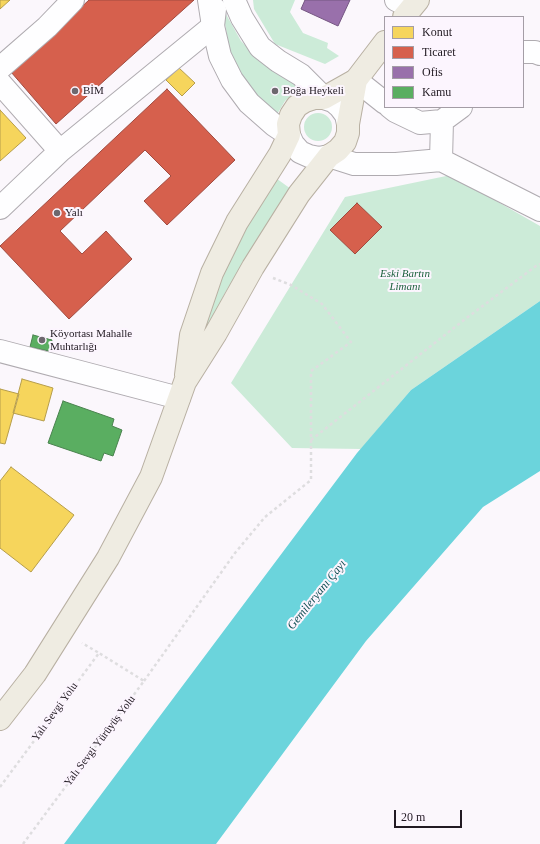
<!DOCTYPE html>
<html>
<head>
<meta charset="utf-8">
<style>
	body { margin:0 }
	#map { position:relative; width:540px; height:844px; overflow:hidden; background:#fbf7fc; font-family:Georgia,serif }
	canvas { display:block }
	.legend { position:absolute; left:384px; top:16px; width:140px; height:92px; box-sizing:border-box; background:#fcf5fe; border:1px solid #a49da6; margin:0; padding:5px 7px; list-style:none; font-size:12px; color:#211a22 }
	.legend li { display:flex; align-items:center; gap:8px; height:20px }
	.legend b { width:20px; border:1px solid #a49da6 }
	.scale { position:absolute; left:394px; top:810px; width:68px; height:18px; box-sizing:border-box; border:2px solid #211a22; border-top:0; padding-left:5px; font-size:12px; line-height:14px; white-space:nowrap; color:#211a22; -webkit-text-stroke:3px #fcf5fe; paint-order:stroke }
</style>
</head>
<body>
<div id="map">
<canvas width="540" height="844"></canvas>
<ul class="legend">
<li><b style="height:11px;background:#f6d55c"></b>Konut</li>
<li><b style="height:11px;background:#d6604d"></b>Ticaret</li>
<li><b style="height:11px;background:#9970ab"></b>Ofis</li>
<li><b style="height:11px;background:#5aae61"></b>Kamu</li>
</ul>
<div class="scale">20 m</div>
</div>
<script>
const ctx = document.querySelector('canvas').getContext('2d');
ctx.lineJoin = 'round';
function fillPath(path, color) { ctx.fillStyle = color; ctx.fill(path, 'evenodd'); }
const toPath = rows => new Path2D(rows.map(r => 'M' + r).join(''));
function stroke(path, color, width, dash) { ctx.strokeStyle = color; ctx.lineWidth = width; ctx.lineCap = dash ? 'butt' : 'round'; ctx.setLineDash(dash || []); ctx.stroke(path); }
function label(font, color, halo, rows, align = 'center') {
  ctx.font = font + ' Georgia,serif'; ctx.lineWidth = 4; ctx.setLineDash([]); ctx.textBaseline = 'middle'; ctx.strokeStyle = halo; ctx.fillStyle = color; for (const [text, x, y, turn = 0] of rows) {
    ctx.save(); ctx.translate(x, y); ctx.rotate((+turn || 0) * Math.PI / 180); ctx.textAlign = isNaN(turn) ? turn : align; if (halo) ctx.strokeText(text, 0, 0); ctx.fillText(text, 0, 0); ctx.restore();
  }
}
fillPath(toPath([
	[253,0,295,0,290,12,303,33,328,43,327,48,339,56,325,64,275,44,254,9],
	[222,7,241,41,265,65,302,86,285,101,276,116,253,95,231,57],
	'304 127a14 14 0 1 1 28 0a14 14 0 1 1-28 0Z',
	[451,175,540,226,540,301,411,390,361,449,292,448,231,383,345,197],
	[273,176,291,189,226,291,198,346,219,273]
]), '#ccebd8');
fillPath(toPath([
	[540,301,540,471,483,507,366,641,216,844,64,844,357,453,411,390]
]), '#6bd4dc');
const homes = toPath([
	[0,0,10,0,0,9,0,0],
	[179,68,195,83,182,96,166,80,179,68],
	[0,110,26,138,0,161,0,110],
	[22,379,53,388,44,421,13,413,22,379],
	[0,389,19,394,5,444,0,443,0,389],
	[11,467,74,515,31,572,0,548,0,481,11,467]
]);
fillPath(homes, '#f6d55c');
stroke(homes, '#b69d4b', 1);
const shops = toPath([
	[89,0,194,0,56,124,11,72,89,0],
	[167,89,235,160,167,225,144,201,171,176,145,150,60,231,82,254,106,231,132,259,69,319,0,246,167,89],
	[357,203,382,227,355,254,330,230,357,203]
]);
fillPath(shops, '#d6604d');
stroke(shops, '#a04b40', 1);
const offices = toPath([
	[305,0,350,0,338,26,301,9,305,0]
]);
fillPath(offices, '#9970ab');
stroke(offices, '#755682', 1);
const public = toPath([
	[33,335,52,340,49,351,30,347,33,335],
	[63,401,114,419,112,426,122,430,113,456,104,453,101,461,48,443,63,401]
]);
fillPath(public, '#5aae61');
stroke(public, '#49824e', 1);
const street = toPath([
	[396,0,411,7],
	[523,52,535,52,540,54],
	[0,68,47,27,73,0],
	[356,80,385,103],
	[0,83,60,151],
	[390,107,395,111,420,123,442,121,461,107],
	[329,156,354,164,396,164,441,160,540,210],
	[441,160,442,121],
	[0,208,60,151,213,26,215,9]
]);
const secondary = toPath([
	[209,0,213,26,220,56,232,80,249,103,274,125,289,135,293,144,300,152,309,156,319,158,329,156],
	[234,0,242,18,260,47,278,61,301,75,324,98,333,101,340,107,346,115,348,124],
	[0,351,179,398]
]);
const primary = toPath([
	[404,17,418,0],
	[186,375,191,335,212,273,237,222,280,154,289,135,288,124,291,115,297,106,305,101,314,98,324,98,356,80,385,42],
	[0,719,35,674,108,558,151,477,185,382,216,333,253,267,299,194,329,156,338,150,345,142,348,133,348,124,356,80]
]);
stroke(street, '#afabb0', 24);
stroke(secondary, '#afabb0', 24);
stroke(primary, '#b8b0a2', 24);
stroke(toPath([
	[311,440,464,320,536,266,540,264],
	[144,681,235,553,265,517,311,480,311,371,351,342,322,304,291,285,273,278],
	[0,787,99,653,82,643],
	[23,844,144,681,99,653]
]), '#dedddf', 2.5, [3, 3]);
stroke(street, '#fefeff', 22);
stroke(secondary, '#fefeff', 22);
stroke(primary, '#efece2', 22);
for (const [x, y, r, color] of [
	[75,91,4,"#6d676e"],
	[275,91,4,"#6d676e"],
	[57,213,4,"#6d676e"],
	[42,340,4,"#6d676e"]
]) { const dot = new Path2D(); dot.arc(x, y, r, 0, 2 * Math.PI); ctx.fillStyle = color; ctx.fill(dot); stroke(dot, '#fcf5fe', 1.5); }
label('11px', '#211a22', '#fcf5fe', [
	["BİM",83,91],
	["Boğa Heykeli",283,91],
	["Yalı",65,213],
	["Köyortası Mahalle",50,334],
	["Muhtarlığı",50,347]
], 'left');
label('italic 11px', '#1d613e', '#fcf5fe', [
	["Eski Bartın",405,274],
	["Limanı",405,287]
]);
label('11px', '#211a22', '#fcf5fe', [
	["Yalı Sevgi Yolu",55,712,-54],
	["Yalı Sevgi Yürüyüş Yolu",100,741,-53]
]);
label('italic 12px', '#0e4d51', '#fcf5fe', [
	["Gemileryanı Çayı",317,595,-51]
]);
</script>
</body>
</html>
